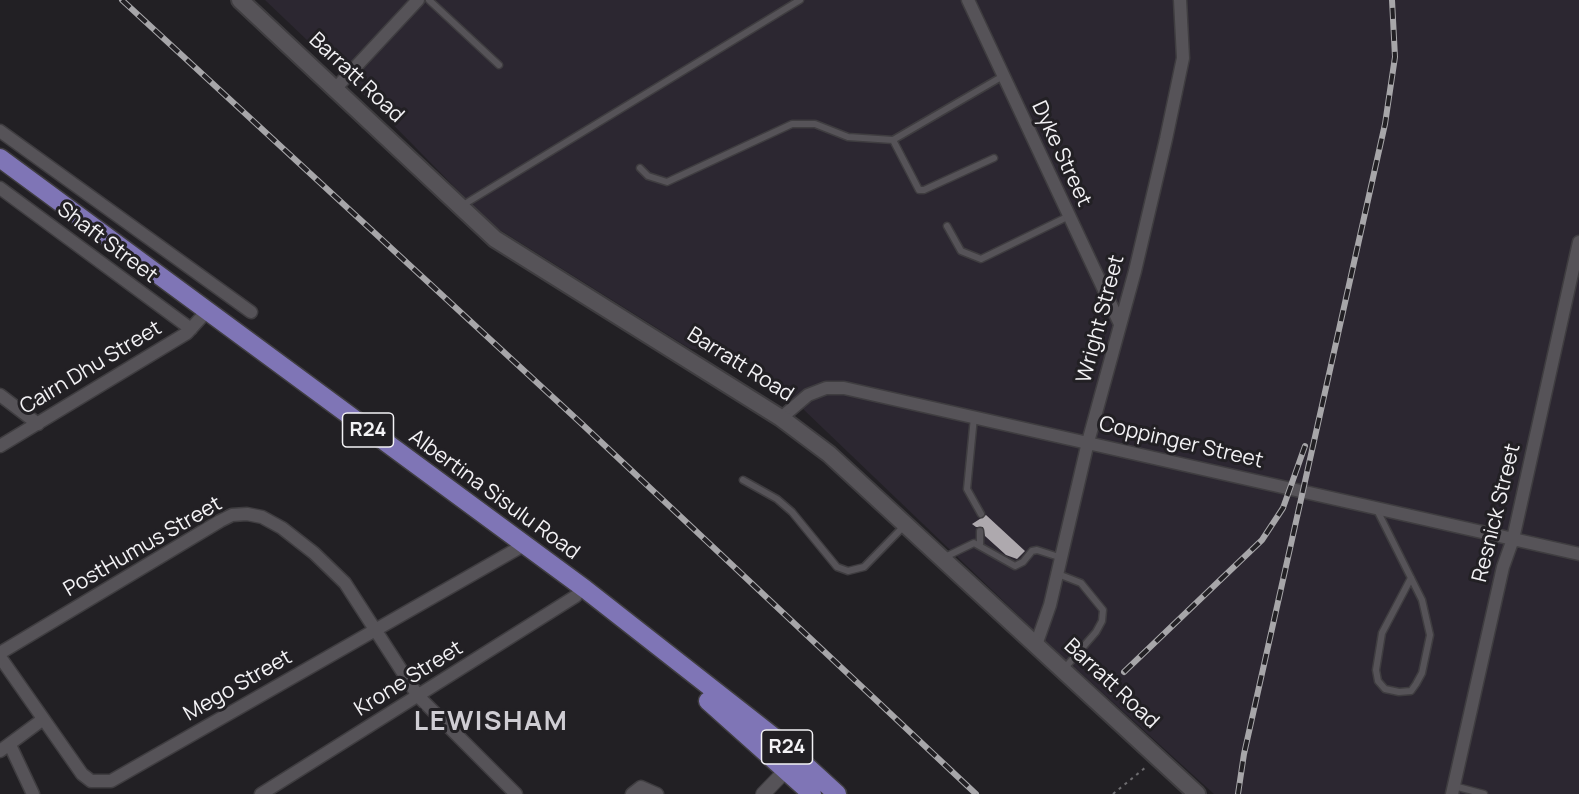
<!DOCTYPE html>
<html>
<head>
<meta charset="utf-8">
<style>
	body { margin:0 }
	canvas { display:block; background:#222024 }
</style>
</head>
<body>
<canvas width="1579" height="794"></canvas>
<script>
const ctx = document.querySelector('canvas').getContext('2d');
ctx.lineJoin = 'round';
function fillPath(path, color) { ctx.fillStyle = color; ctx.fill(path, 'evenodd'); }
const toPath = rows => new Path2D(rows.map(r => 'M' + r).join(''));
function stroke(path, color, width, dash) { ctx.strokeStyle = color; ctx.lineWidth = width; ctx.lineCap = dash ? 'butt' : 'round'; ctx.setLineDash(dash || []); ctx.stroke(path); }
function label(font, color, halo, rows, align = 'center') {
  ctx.font = font + ' Manrope,sans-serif'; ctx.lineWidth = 6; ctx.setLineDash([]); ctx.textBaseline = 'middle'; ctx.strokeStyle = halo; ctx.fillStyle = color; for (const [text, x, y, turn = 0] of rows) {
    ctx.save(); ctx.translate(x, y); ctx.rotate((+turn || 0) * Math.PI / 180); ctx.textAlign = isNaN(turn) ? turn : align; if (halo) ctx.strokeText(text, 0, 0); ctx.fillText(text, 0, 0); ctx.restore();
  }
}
fillPath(toPath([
	[265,0,1579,0,1579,794,1214,794,1040,636,755,363,689,348,492,225,350,81]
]), '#2c2731');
fillPath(toPath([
	[986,515,1025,551,1017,559,1006,555,985,536,983,527,976,527,972,524]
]), '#aea9ae');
const service = toPath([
	[429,0,499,65],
	[893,140,919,190,924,190,994,158],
	[640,168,648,176,667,182,792,124,815,124,848,137,893,140,1003,76],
	[463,205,800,0],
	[947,226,961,251,981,259,1069,216],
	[974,417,967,489,981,514],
	[743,480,777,499,792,512,837,567,848,571,864,567,905,525],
	[1377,510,1422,600,1430,635,1422,673,1416,684,1411,691,1399,692,1385,689,1378,681,1376,670,1382,633,1411,578],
	[980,544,980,531],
	[943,558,974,543,1015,566,1023,562,1032,551,1037,550,1062,558],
	[1058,574,1081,583,1103,610,1102,621,1096,632,1064,669],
	[1454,786,1484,794]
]);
const minor = toPath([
	[968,0,1120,324],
	[335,89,418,0],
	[0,131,251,312],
	[0,188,191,329],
	[0,395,38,424],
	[781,418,808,395,826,388,844,388,1579,554],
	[0,446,187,333,207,311],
	[1036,645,1050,605,1088,442,1135,271,1166,139,1183,58,1180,0],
	[0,653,220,521,232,515,247,514,262,517,282,528,314,553,345,583,418,696,516,794],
	[0,657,82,774,91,781,111,781,524,545],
	[10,745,33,794],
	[0,751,42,720],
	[261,794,576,596],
	[632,794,641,787,657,794],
	[1452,794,1503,567,1513,539,1579,242]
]);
const tertiary = toPath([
	[763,794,791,765]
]);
const secondary = toPath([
	[240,0,495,239,781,418,829,454,1197,794]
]);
const primary = toPath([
	[0,158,585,589,779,741,837,794],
	[708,701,812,794]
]);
stroke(service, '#3f3d40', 9);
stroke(minor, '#3f3d40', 15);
stroke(tertiary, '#3f3d40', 16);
stroke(secondary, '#3f3d40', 20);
stroke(primary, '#3f3d40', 21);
stroke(toPath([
	[1113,794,1146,767]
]), '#6c6b6e', 2, [3, 4.5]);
stroke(service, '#565358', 6);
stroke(minor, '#565358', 12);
stroke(tertiary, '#565358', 14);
stroke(secondary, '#565358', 16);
stroke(primary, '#7f75b6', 18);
const rail = toPath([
	[122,0,583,425,976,794],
	[1124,672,1262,540,1283,508,1305,446],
	[1238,794,1244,754,1385,124,1395,57,1392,0]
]);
stroke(rail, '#a7a6a9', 6);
stroke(rail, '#222024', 4, [11]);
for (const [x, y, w] of [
	[368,430,51],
	[787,747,51]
]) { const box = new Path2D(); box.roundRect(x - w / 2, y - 17, w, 34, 4.5); ctx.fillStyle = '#222024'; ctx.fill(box); stroke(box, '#f3f2f5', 1.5); }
label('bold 20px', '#f3f2f5', null, [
	["R24",368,430],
	["R24",787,747]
]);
label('21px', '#f3f2f5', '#222024', [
	["Barratt Road",356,78,43],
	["Dyke Street",1061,154,65],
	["Shaft Street",107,243,37],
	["Wright Street",1101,319,-75],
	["Barratt Road",740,365,32],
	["Cairn Dhu Street",91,368,-31],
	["Coppinger Street",1181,443,13],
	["Albertina Sisulu Road",494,495,36],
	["Resnick Street",1497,513,-76],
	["PostHumus Street",143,547,-30],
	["Krone Street",409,679,-32],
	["Barratt Road",1111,684,43],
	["Mego Street",238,686,-30]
]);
ctx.letterSpacing = '1.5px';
label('bold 27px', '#cfcdd3', '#222024', [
	["LEWISHAM",491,722]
]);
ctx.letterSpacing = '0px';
</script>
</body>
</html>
